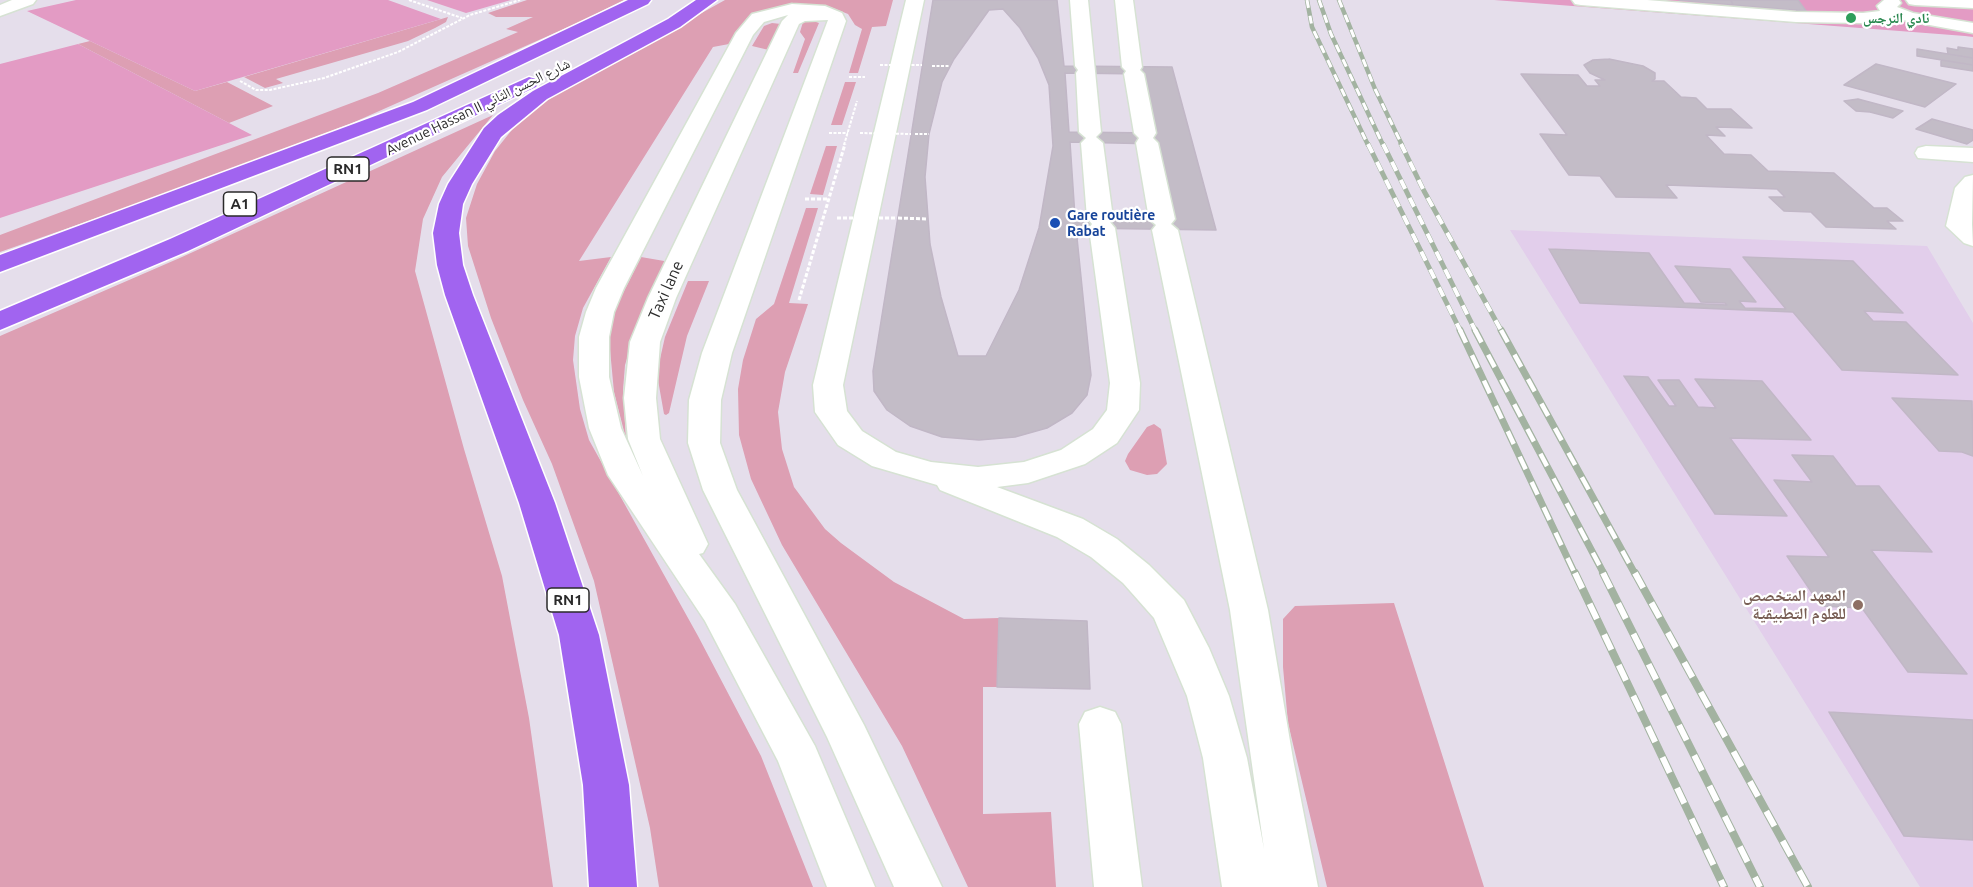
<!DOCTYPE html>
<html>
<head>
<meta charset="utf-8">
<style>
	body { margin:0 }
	canvas { display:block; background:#e5deeb }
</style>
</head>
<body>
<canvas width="1973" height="887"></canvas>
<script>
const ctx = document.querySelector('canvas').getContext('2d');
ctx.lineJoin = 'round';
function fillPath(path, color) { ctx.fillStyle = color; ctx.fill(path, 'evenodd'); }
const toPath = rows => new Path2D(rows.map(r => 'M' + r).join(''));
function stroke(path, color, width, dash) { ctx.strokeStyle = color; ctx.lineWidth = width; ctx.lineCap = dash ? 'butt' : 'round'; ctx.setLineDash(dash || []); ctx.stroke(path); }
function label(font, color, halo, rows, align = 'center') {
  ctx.font = font + ' Ubuntu,"Noto Naskh Arabic",sans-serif'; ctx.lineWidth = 4.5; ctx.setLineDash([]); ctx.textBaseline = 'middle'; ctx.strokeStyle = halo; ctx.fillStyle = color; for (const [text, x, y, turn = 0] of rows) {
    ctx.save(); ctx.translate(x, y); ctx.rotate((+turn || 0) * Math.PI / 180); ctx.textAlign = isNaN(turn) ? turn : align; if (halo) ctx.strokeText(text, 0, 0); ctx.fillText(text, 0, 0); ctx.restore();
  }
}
fillPath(toPath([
	[1510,230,1927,246,1973,323,1973,887,1920,887]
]), '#e2ceeb');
fillPath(toPath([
	[527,0,624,0,584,20,350,124,148,200,0,252,0,235,378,93,518,32,506,29,533,17,496,17,488,13],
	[725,0,893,0,886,26,872,27,858,73,849,73,862,29,855,25,848,14,828,6,790,5,760,11,747,18,729,44,713,47,579,261,611,257,583,308,575,336,573,360,580,409,589,440,698,636,761,756,813,887,659,887,650,828,594,581,552,464,523,400,491,318,468,246,466,218,477,184,495,151,515,126,541,104,576,83],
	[448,17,446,22,435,28,408,41,276,79,283,83,265,88,244,77],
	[810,20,819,23,798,73,793,73,805,39,800,32,803,22],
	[772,23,781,24,773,51,752,46,764,26],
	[90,41,195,91,227,82,273,106,229,123,78,44],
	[845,82,856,82,842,125,831,125],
	[493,115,442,177,423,219,415,271,464,449,502,576,529,718,553,887,0,887,0,336,182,257],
	[826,146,837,146,823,195,810,194],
	[806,208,818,208,789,303,808,304,785,372,778,412,782,449,794,487,825,529,841,543,894,582,964,619,999,618,997,687,983,687,983,814,1051,812,1056,887,968,887,902,746,782,545,751,479,739,435,738,389,743,360,756,319,774,304],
	[641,257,670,262,638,323,625,365,623,390,626,439,614,392,609,339,614,311],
	[688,281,709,281,687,336,669,413,666,415,664,414,658,380,660,359,665,337],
	[1154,424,1161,429,1167,464,1157,474,1147,475,1130,470,1125,461,1128,454,1147,427],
	[1394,603,1484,887,1327,887,1288,723,1283,667,1283,619,1295,606]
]), '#dd9fb3');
fillPath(toPath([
	[76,0,388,0,441,19,195,91,27,11],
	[427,0,511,0,466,13],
	[1494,0,1973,0,1973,37,1965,36],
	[78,44,229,123,252,135,0,218,0,64]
]), '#e39bc4');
const building = toPath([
	[933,0,1057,0,1064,66,1172,67,1216,230,1076,228,1091,375,1087,395,1072,413,1047,428,1015,437,979,440,942,437,910,426,887,410,874,391,873,371,933,0],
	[1065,73,1144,74,1156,133,1069,132,1065,73],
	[1070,142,1158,144,1173,219,1075,217,1070,142],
	[1679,0,1731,0,1733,5,1679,0],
	[1731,0,1798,0,1806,11,1733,5,1731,0],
	[1003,9,1020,28,1038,58,1049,85,1053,146,1039,228,1019,290,986,356,958,356,941,297,930,244,925,177,929,134,942,82,954,59,989,10,1003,9],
	[1958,47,1973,49,1973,58,1948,54,1947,48,1958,50,1958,47],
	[1917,49,1973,58,1973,65,1917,56,1917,49],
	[1609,59,1643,66,1655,73,1655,79,1652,81,1664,81,1681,97,1696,98,1707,109,1731,109,1752,128,1716,127,1725,136,1706,135,1724,154,1751,155,1768,171,1834,173,1874,208,1887,208,1903,221,1887,221,1896,229,1826,227,1811,212,1784,211,1769,197,1785,197,1777,189,1666,185,1677,198,1616,197,1600,176,1569,175,1540,134,1567,135,1521,74,1578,75,1587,86,1600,86,1595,80,1605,80,1590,73,1584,65,1593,60,1609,59],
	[1941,60,1973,65,1973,71,1941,66,1941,60],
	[1876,64,1956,84,1925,107,1844,85,1876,64],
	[1858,99,1903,111,1893,118,1870,112,1856,111,1844,101,1858,99],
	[1932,119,1973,130,1973,140,1967,144,1916,129,1932,119],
	[1549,249,1649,253,1684,303,1727,305,1725,303,1701,302,1675,266,1730,269,1756,302,1739,301,1745,308,1786,309,1743,257,1853,261,1903,313,1864,311,1873,321,1906,322,1958,375,1842,370,1793,312,1580,303,1549,249],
	[1624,376,1648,377,1669,406,1676,406,1658,380,1679,380,1698,407,1716,408,1695,379,1762,381,1811,440,1730,438,1787,516,1715,514,1624,376],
	[1892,398,1972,401,1973,456,1962,452,1939,451,1892,398],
	[1792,455,1833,456,1856,486,1879,486,1932,552,1871,550,1967,674,1908,672,1862,608,1821,606,1787,556,1829,557,1774,480,1812,482,1792,455],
	[999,618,1087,621,1090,689,997,687,999,618],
	[1829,712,1973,720,1973,840,1904,836,1829,712]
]);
fillPath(building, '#c3bcc7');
stroke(building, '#c1b7c6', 1.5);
const minor = toPath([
	[12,0,36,0,33,4,0,16,0,5,12,0],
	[906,0,924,0,843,385,847,411,862,431,896,452,931,462,978,467,1024,462,1061,450,1093,429,1107,410,1110,383,1089,228,1092,224,1087,218,1081,143,1086,138,1079,132,1076,73,1078,70,1075,66,1070,0,1088,0,1101,132,1096,137,1103,143,1113,218,1110,222,1115,228,1140,383,1139,410,1117,443,1085,464,1028,483,997,487,1083,519,1117,539,1149,565,1184,600,1209,648,1229,696,1247,758,1264,849,1230,610,1152,230,1156,225,1149,219,1136,143,1139,138,1134,133,1124,74,1126,71,1122,67,1115,0,1133,0,1142,67,1140,70,1144,74,1156,133,1153,138,1158,143,1175,219,1171,224,1178,230,1268,610,1293,759,1318,887,1222,887,1203,758,1187,696,1154,618,1123,583,1091,557,1057,537,940,490,937,485,872,466,838,445,815,412,813,385,906,0],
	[1572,0,1647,0,1796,12,1863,13,1880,11,1877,6,1884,0,1899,0,1901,3,1897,7,1913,13,1973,23,1973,33,1897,19,1863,23,1796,22,1581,5,1575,4,1572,0],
	[1906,0,1973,0,1973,8,1915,5,1909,4,1906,0],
	[792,4,825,6,842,13,846,21,732,353,721,400,720,443,737,490,864,725,942,887,894,887,827,737,703,490,688,443,689,400,702,353,828,20,805,21,799,24,676,298,660,342,656,398,660,439,708,544,703,553,699,554,735,604,815,746,875,887,827,887,778,761,705,621,608,475,589,428,579,377,579,337,586,312,596,288,736,33,752,14,792,4],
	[788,15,782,21,648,298,630,342,624,398,628,439,643,476,621,428,609,377,609,337,614,312,624,288,753,35,764,22,788,15],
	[1926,146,1973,148,1973,162,1918,158,1915,153,1918,148,1926,146],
	[1973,175,1972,224,1973,246,1964,243,1946,226,1955,188,1965,177,1973,175],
	[1100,707,1115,712,1121,724,1142,887,1094,887,1079,724,1085,712,1100,707]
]);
const highway = toPath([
	[628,0,651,0,648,4,427,110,0,272,0,255,413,102,628,0],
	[696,0,717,0,680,27,547,99,501,137,472,184,463,204,459,233,463,265,473,295,555,503,599,635,629,785,637,887,589,887,583,785,559,635,519,503,445,295,437,265,433,233,439,204,448,184,484,128,498,115,533,91,668,19,696,0],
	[529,77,536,79,539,83,536,87,188,251,0,330,0,311,170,239,529,77]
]);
stroke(minor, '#d6e2d3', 3);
stroke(highway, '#fff', 3);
stroke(toPath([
	[409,0,462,18],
	[932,66,950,66],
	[849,77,865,77],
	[240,81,256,90,270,90,324,78,398,52,470,15,520,0],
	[829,133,848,133],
	[915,134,929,134],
	[844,145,857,101]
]), '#fff', 2, [3, 1.5]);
stroke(toPath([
	[805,199,828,199],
	[898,218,927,219],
	[799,300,845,144]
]), '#fff', 3, [4, 2]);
fillPath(minor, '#fff');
fillPath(highway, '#a164f0');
const railFar3 = toPath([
	[1307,0,1312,27,1368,145],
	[1319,0,1331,34,1383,145],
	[1339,0,1375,89,1402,145]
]);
const railFar2 = toPath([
	[1368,144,1461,332],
	[1383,144,1476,332],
	[1401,144,1424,191,1502,332]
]);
const railFar1 = toPath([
	[1460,330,1575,574],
	[1475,330,1604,574],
	[1501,330,1635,574]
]);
const rail = toPath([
	[1575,573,1724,887],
	[1603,573,1760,887],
	[1635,573,1808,887]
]);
stroke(railFar3, '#a3b3a1', 4.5);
stroke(railFar2, '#a3b3a1', 5);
stroke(railFar1, '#a3b3a1', 7);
stroke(rail, '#a3b3a1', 8);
stroke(railFar3, '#fff', 3, [8]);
stroke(railFar2, '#fff', 4, [10]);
stroke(railFar1, '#fff', 4.5, [14]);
stroke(rail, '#fff', 6, [17]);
stroke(toPath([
	[880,65,922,65],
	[860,133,911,134]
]), '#fff', 2, [3, 1.5]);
stroke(toPath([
	[837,218,897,218]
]), '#fff', 3, [4, 2]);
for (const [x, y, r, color] of [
	[1851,18,6,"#2e9e5b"],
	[1055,223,6,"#1a4fb4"],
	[1858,605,6,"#8d6e63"]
]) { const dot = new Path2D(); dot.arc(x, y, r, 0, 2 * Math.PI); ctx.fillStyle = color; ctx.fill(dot); stroke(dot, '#fff', 2); }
label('bold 14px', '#27864d', '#fff', [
	["نادي النرجس",1863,18]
], 'left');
label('14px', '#2a2a2a', '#fff', [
	["Avenue Hassan II شارع الحسن الثاني",478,107,-26]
]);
label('bold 14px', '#164399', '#fff', [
	["Gare routière",1067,215],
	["Rabat",1067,231]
], 'left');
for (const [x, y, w] of [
	[348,169,42],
	[240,204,33],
	[568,600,42]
]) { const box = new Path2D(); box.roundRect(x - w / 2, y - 12, w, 24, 4.5); ctx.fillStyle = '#fff'; ctx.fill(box); stroke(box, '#2a2a2a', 1.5); }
label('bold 15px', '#2a2a2a', null, [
	["RN1",348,169],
	["A1",240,204],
	["RN1",568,600]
]);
label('16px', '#2a2a2a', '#fff', [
	["Taxi lane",666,290,-66]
]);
label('bold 16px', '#785e54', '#fff', [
	["المعهد المتخصص",1846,596],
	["للعلوم التطبيقية",1846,614]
], 'right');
</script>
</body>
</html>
